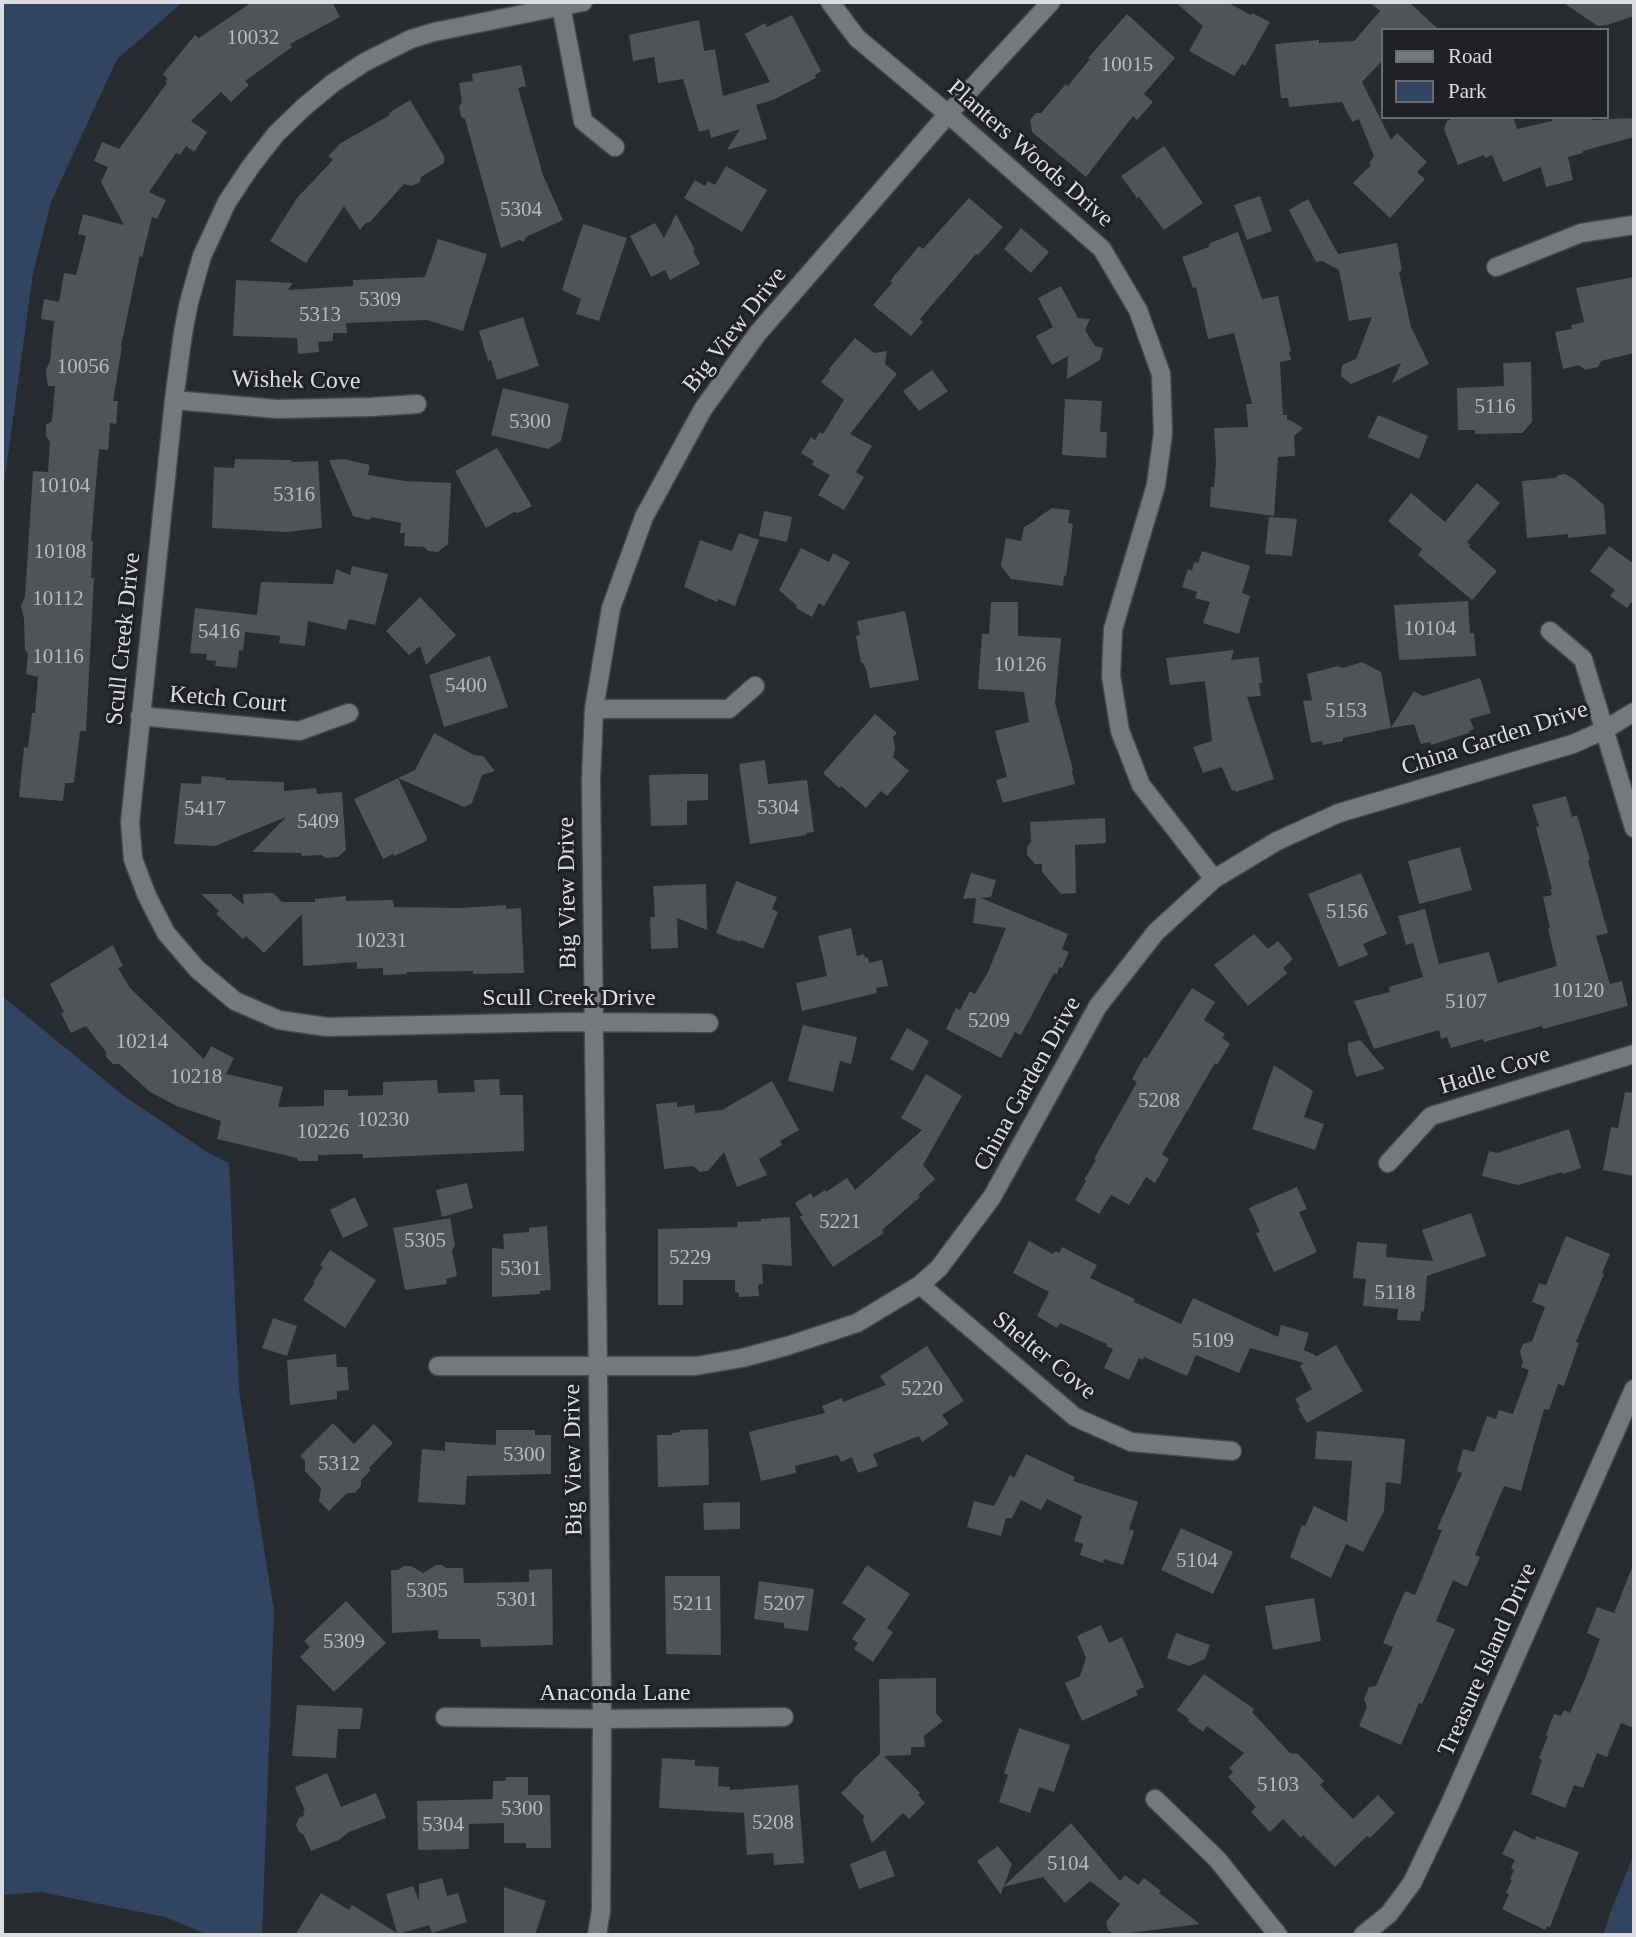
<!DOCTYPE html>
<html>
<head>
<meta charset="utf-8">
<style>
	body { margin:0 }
	#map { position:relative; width:1636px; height:1937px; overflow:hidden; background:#282b2f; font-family:"Times New Roman",serif }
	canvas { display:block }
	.frame { position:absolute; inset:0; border:4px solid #dcdde0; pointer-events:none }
	.legend { position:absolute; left:1381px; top:28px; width:228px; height:91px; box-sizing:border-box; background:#1f2125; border:2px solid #6b6c70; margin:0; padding:9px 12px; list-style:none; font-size:21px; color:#dcdde0 }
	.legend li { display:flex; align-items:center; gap:14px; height:35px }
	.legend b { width:35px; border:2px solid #6b6c70 }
</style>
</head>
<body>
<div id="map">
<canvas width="1636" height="1937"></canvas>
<div class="frame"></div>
<ul class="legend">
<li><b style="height:9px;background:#75787d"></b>Road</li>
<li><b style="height:19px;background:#314562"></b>Park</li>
</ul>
</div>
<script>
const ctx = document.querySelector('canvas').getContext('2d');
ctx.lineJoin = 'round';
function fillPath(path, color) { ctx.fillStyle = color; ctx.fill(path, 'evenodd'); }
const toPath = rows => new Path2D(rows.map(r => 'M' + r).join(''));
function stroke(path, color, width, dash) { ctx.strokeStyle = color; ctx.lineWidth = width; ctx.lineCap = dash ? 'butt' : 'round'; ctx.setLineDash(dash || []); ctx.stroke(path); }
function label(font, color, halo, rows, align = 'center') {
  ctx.font = font + ' "Times New Roman",serif'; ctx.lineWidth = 6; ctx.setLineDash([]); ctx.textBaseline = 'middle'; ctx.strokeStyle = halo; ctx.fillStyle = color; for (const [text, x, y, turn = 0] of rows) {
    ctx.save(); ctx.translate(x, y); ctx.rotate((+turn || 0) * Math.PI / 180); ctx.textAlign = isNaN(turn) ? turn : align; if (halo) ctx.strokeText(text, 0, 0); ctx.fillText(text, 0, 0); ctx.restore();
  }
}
fillPath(toPath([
	[2,2,183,2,117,59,51,202,33,273,2,499],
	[2,996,124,1096,207,1152,229,1163,239,1391,274,1612,262,1935,209,1935,165,1917,41,1892,2,1895],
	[1634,1854,1634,1935,1603,1935,1611,1911]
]), '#314562');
fillPath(toPath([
	[252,2,332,2,340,17,290,44,292,47,245,81,249,85,231,102,221,92,191,121,207,132,194,152,186,146,180,155,176,153,149,192,166,200,157,219,152,217,142,258,140,255,121,346,122,346,113,401,118,401,116,424,110,423,108,450,99,449,91,541,93,541,91,578,94,578,86,731,80,731,74,783,65,783,63,801,19,797,24,747,28,748,32,713,35,713,38,677,26,674,28,654,25,649,24,619,21,606,25,597,33,471,48,472,50,442,46,436,46,425,52,421,55,386,48,386,46,375,46,370,50,361,54,321,41,319,44,299,59,302,64,273,76,275,86,236,78,234,83,214,124,225,101,182,108,167,94,161,102,142,119,149,167,83,165,81,167,79,163,74,195,35,199,38],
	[1175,2,1227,2,1251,15,1252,13,1270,22,1245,66,1242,64,1234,76,1189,51,1203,26],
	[1369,2,1409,2,1439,30,1382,30,1382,61,1362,82,1391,140,1397,133,1427,162,1417,172,1425,179,1390,218,1353,183,1371,165,1369,163,1374,156,1359,119,1352,122,1342,102,1289,107,1288,98,1281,98,1275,44,1319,40,1319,43,1354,41,1380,11],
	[1562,2,1634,2,1634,16,1607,25,1598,26],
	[1127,14,1175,58,1144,94,1153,102,1137,120,1133,116,1086,177,1032,132,1030,120,1036,113,1041,113,1066,84,1068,86,1090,59,1088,58],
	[792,15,821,71,815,75,816,78,773,100,756,105,767,139,727,150,740,129,711,138,709,129,699,132,683,79,658,83,654,57,633,61,629,35,699,20,704,51,715,49,723,96,770,82,745,34,765,23,767,27],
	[521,65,526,86,518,88,543,175,563,220,526,237,524,242,519,240,501,248,465,119,461,117,459,107,462,102,459,83,473,81,472,74],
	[410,100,444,156,444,163,421,177,420,182,412,186,404,184,370,222,366,223,360,230,344,206,306,263,270,241,297,198,333,160,328,156,341,143,390,115,389,113],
	[1455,117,1513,117,1517,129,1552,121,1552,117,1591,117,1592,120,1634,118,1634,137,1583,151,1583,153,1568,157,1573,180,1546,187,1541,167,1503,182,1492,155,1485,158,1484,155,1458,165,1444,129,1447,121],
	[1164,146,1203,203,1164,230,1139,197,1137,198,1121,176],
	[726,166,767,190,742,232,684,198,695,180,705,186,708,181,715,185],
	[1260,196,1272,231,1247,240,1234,205],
	[969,198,1003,227,978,255,976,254,920,319,923,322,911,336,873,305,892,283,890,281,919,246,923,249],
	[1308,199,1338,254,1397,243,1402,271,1399,272,1411,327,1429,364,1392,383,1401,363,1351,384,1341,376,1342,365,1356,359,1372,317,1349,321,1339,270,1322,261,1316,262,1289,210],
	[676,214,695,250,693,251,700,264,670,280,665,270,651,277,630,236,655,223,664,238],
	[583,224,627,238,599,321,576,314,581,299,562,290],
	[1021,228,1049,252,1031,273,1004,249],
	[1238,232,1262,299,1278,296,1291,351,1289,352,1291,360,1280,362,1283,415,1287,415,1287,420,1290,420,1303,428,1294,436,1295,456,1278,457,1274,516,1210,507,1211,487,1214,487,1216,463,1214,428,1248,427,1246,404,1252,404,1234,333,1208,339,1196,287,1193,288,1182,257,1209,247,1210,243],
	[438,239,487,254,463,331,427,320,346,323,347,333,333,333,333,341,318,342,319,352,298,354,297,338,233,336,236,280,293,283,288,290,353,286,353,280,425,277],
	[1634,277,1634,353,1601,361,1598,367,1585,370,1579,365,1563,369,1555,332,1572,329,1571,325,1584,322,1576,288],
	[1061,286,1078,318,1090,319,1085,330,1095,346,1103,348,1100,360,1067,379,1068,356,1052,365,1036,336,1053,327,1038,298],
	[523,317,539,366,497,380,491,360,488,361,479,331],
	[855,338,874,353,887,351,885,364,897,374,850,434,872,446,856,472,864,477,844,510,818,495,830,475,812,465,814,461,801,453,811,437,815,440,820,432,823,434,844,400,821,382,830,371,829,369],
	[1531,362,1532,422,1522,433,1475,434,1475,430,1458,430,1457,388,1504,386,1503,363],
	[932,370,948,391,919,411,903,391],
	[503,388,569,404,561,441,548,449,491,435],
	[1065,399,1102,401,1100,432,1107,432,1106,458,1062,455],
	[1378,415,1428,436,1419,459,1368,437],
	[497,448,532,506,518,513,514,512,486,528,455,471],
	[235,459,291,460,292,462,318,461,322,528,286,532,212,528,214,467,234,468],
	[343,459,370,465,368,475,405,481,451,483,448,544,438,552,428,551,424,547,404,546,405,533,400,533,401,523,372,517,369,520,353,516,329,460],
	[1565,474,1574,479,1604,505,1606,534,1568,538,1568,534,1527,538,1522,481,1555,478,1558,475],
	[1477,483,1500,503,1467,542,1470,545,1469,547,1497,571,1472,600,1418,555,1422,549,1388,521,1411,493,1445,522],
	[1052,508,1070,510,1068,523,1073,524,1066,576,1064,576,1063,586,1011,579,1001,566,1006,538,1021,541,1024,527,1035,521,1036,519],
	[764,511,792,517,787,542,759,536],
	[1269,517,1297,519,1292,556,1265,554],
	[739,533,759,540,735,606,718,599,717,602,684,587,700,540,732,551],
	[1609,546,1634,564,1634,604,1631,602,1627,608,1610,596,1615,590,1590,571],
	[801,548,829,562,833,553,850,562,824,606,819,603,812,617,796,608,797,606,779,590],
	[1202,551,1250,566,1242,593,1250,596,1239,634,1203,623,1210,602,1195,598,1197,592,1182,587,1188,569,1192,571,1194,562,1198,563],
	[352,566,388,574,375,625,349,619,346,630,308,621,305,646,279,643,280,636,245,632,243,651,239,650,237,668,215,666,216,661,206,660,207,654,190,653,195,608,257,615,261,582,333,584,336,569,350,575],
	[420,597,456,635,426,665,420,646,409,655,386,631],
	[1468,601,1470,633,1474,633,1476,656,1399,660,1394,605],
	[991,602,1018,602,1018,636,1061,638,1055,703,1073,770,1072,771,1075,784,1003,803,996,780,1007,777,995,731,1029,722,1024,692,978,689,982,634,989,634],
	[905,611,919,680,870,688,866,669,863,663,861,663,856,636,860,635,857,621],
	[1234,650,1231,660,1259,657,1262,683,1259,683,1261,696,1247,697,1274,779,1236,792,1235,790,1232,791,1222,767,1203,773,1193,747,1212,741,1205,681,1170,685,1166,658],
	[490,656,508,707,444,727,429,675],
	[1362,662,1381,672,1391,728,1343,738,1343,741,1323,745,1322,741,1311,743,1303,701,1312,700,1307,674,1338,666,1343,668],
	[1480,678,1491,713,1470,719,1474,729,1469,731,1469,733,1431,745,1430,742,1421,744,1414,724,1391,728,1414,691,1423,696],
	[875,714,897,733,893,737,895,748,893,757,909,771,887,796,881,791,866,808,841,786,839,788,823,773],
	[434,733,474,755,483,756,495,771,482,775,472,803,464,807,398,778,427,838,426,841,394,856,393,854,383,859,354,799,415,770],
	[765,760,768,784,807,780,814,832,806,833,806,835,750,844,739,764],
	[685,774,708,774,708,800,687,801,687,825,651,826,649,775],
	[202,776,226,778,225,780,284,782,284,791,316,788,317,794,342,792,346,850,338,857,326,858,321,855,302,856,301,853,252,852,286,817,215,846,174,844,181,783,201,784],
	[1566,796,1572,817,1577,815,1590,860,1588,861,1608,933,1596,936,1610,984,1622,981,1628,1006,1543,1029,1542,1026,1484,1042,1483,1039,1451,1048,1447,1037,1441,1039,1439,1030,1374,1049,1354,1001,1390,992,1389,987,1423,977,1413,943,1406,945,1398,916,1425,909,1439,964,1489,952,1498,983,1557,966,1548,929,1550,928,1543,897,1552,895,1550,889,1552,889,1536,827,1539,826,1532,805],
	[1105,818,1106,843,1075,845,1076,893,1061,894,1042,872,1042,864,1035,864,1027,855,1027,847,1031,842,1030,822],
	[1460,847,1472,890,1419,904,1408,861],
	[971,873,996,880,991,897,981,898,1068,934,1062,949,1069,952,1062,968,1059,967,1057,974,1054,973,1021,1035,1015,1032,1001,1058,946,1029,956,1008,960,1010,970,991,975,994,988,972,1006,928,973,923,976,898,963,899],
	[1361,873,1387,934,1363,944,1368,955,1339,967,1308,894],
	[736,881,777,897,772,909,778,912,763,949,741,940,740,942,716,933],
	[706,884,707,930,677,918,678,948,651,949,650,917,655,917,653,886],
	[273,893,282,902,315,902,315,899,346,896,346,901,393,900,394,907,461,908,506,905,506,909,521,908,524,973,473,974,473,971,407,972,407,974,383,975,383,968,357,969,357,962,303,966,302,914,264,953,246,936,243,939,216,914,219,911,201,894,231,894,244,905,243,894],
	[851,928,857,956,864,954,865,958,868,957,869,963,882,960,888,986,876,988,877,993,802,1011,796,983,827,976,818,936],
	[1254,934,1268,949,1278,941,1293,959,1283,968,1287,973,1285,975,1248,1006,1214,965],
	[113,945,123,966,118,968,130,988,204,1059,211,1046,234,1058,226,1074,283,1087,278,1107,324,1106,324,1090,348,1090,348,1096,383,1095,383,1082,437,1080,438,1093,475,1092,474,1080,499,1079,500,1095,523,1095,524,1151,363,1158,363,1154,318,1155,318,1161,298,1161,297,1158,217,1139,221,1121,177,1106,150,1092,119,1064,113,1064,106,1057,106,1052,86,1026,71,1033,61,1013,64,1012,50,984],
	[1192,988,1215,1002,1204,1020,1225,1034,1222,1038,1230,1044,1217,1065,1215,1063,1162,1154,1169,1159,1155,1183,1146,1177,1129,1205,1111,1195,1099,1214,1075,1200,1086,1181,1084,1180,1096,1160,1094,1159,1137,1082,1132,1079,1144,1057,1147,1058],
	[803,1025,857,1037,851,1064,840,1061,833,1092,788,1081],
	[907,1028,929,1041,913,1071,890,1059],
	[1360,1040,1385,1069,1356,1077,1348,1051,1348,1043],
	[1274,1065,1313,1091,1304,1117,1324,1124,1315,1150,1252,1129],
	[926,1074,962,1096,923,1165,935,1179,918,1195,920,1197,882,1230,884,1233,833,1267,799,1216,803,1216,795,1203,811,1193,813,1198,825,1190,826,1192,847,1178,855,1190,922,1130,901,1118],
	[772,1081,799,1130,780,1141,782,1145,759,1159,767,1175,737,1187,724,1152,708,1171,700,1172,693,1166,664,1169,656,1104,677,1102,677,1107,694,1105,695,1113,722,1110],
	[1625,1092,1634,1093,1634,1176,1603,1170,1611,1127,1618,1128],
	[1569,1129,1581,1168,1563,1174,1562,1172,1518,1185,1482,1176,1489,1151,1497,1153],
	[467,1183,473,1208,442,1217,436,1190],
	[1297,1187,1307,1209,1299,1212,1317,1252,1274,1272,1256,1233,1260,1232,1249,1208],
	[355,1197,368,1226,343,1238,330,1210],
	[1471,1213,1486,1256,1427,1276,1424,1312,1421,1311,1420,1321,1397,1320,1398,1309,1363,1306,1366,1279,1353,1278,1357,1242,1387,1244,1386,1257,1433,1261,1422,1230],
	[790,1217,792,1266,762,1264,763,1284,758,1285,759,1296,739,1297,739,1293,735,1292,735,1280,683,1280,683,1305,658,1305,658,1229,738,1227,737,1222,761,1221,761,1219],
	[450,1218,455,1246,452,1250,457,1276,446,1279,447,1284,405,1290,393,1228],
	[547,1226,551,1290,540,1291,540,1294,492,1297,492,1248,504,1249,503,1234,529,1232,529,1228],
	[1566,1236,1610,1254,1602,1273,1604,1274,1576,1342,1579,1343,1564,1386,1558,1384,1549,1410,1544,1409,1521,1491,1504,1486,1475,1555,1480,1557,1467,1587,1453,1580,1436,1621,1455,1629,1422,1704,1419,1703,1401,1745,1359,1726,1367,1707,1364,1699,1369,1687,1376,1686,1393,1647,1383,1643,1405,1591,1415,1595,1433,1552,1442,1530,1437,1529,1462,1473,1457,1471,1463,1449,1474,1452,1487,1416,1496,1419,1499,1410,1513,1414,1529,1370,1521,1367,1523,1362,1520,1352,1523,1344,1532,1341,1545,1307,1532,1302,1539,1283,1546,1285],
	[1029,1241,1053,1254,1056,1251,1059,1253,1062,1247,1097,1265,1090,1278,1135,1299,1134,1302,1181,1324,1193,1298,1278,1337,1281,1325,1309,1333,1304,1350,1317,1356,1336,1345,1363,1391,1307,1423,1298,1408,1300,1407,1295,1399,1312,1389,1300,1366,1304,1363,1250,1348,1239,1373,1196,1355,1187,1376,1144,1357,1143,1360,1139,1358,1129,1380,1104,1368,1113,1349,1106,1346,1107,1344,1060,1323,1057,1328,1037,1316,1049,1292,1013,1273],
	[330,1250,376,1280,345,1328,303,1300,315,1283,313,1282,323,1267,320,1265],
	[273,1318,297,1326,287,1356,262,1348],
	[927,1346,964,1401,942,1415,949,1424,922,1442,919,1436,873,1454,878,1466,858,1473,852,1457,841,1462,838,1455,795,1466,796,1473,761,1481,749,1432,825,1413,822,1406,842,1398,843,1402,886,1385,880,1376],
	[336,1354,337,1367,347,1367,349,1390,337,1391,337,1399,290,1405,287,1360],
	[333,1423,354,1444,374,1424,393,1443,369,1468,371,1470,361,1480,361,1486,355,1493,347,1493,329,1511,319,1501,321,1488,305,1471,305,1461,300,1456],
	[708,1429,709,1485,658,1487,657,1435,672,1435,672,1433,680,1432,680,1430],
	[496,1430,535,1430,535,1435,551,1435,551,1474,467,1476,465,1505,418,1502,422,1449,445,1451,445,1442,496,1445],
	[1317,1431,1405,1439,1401,1484,1386,1482,1384,1511,1363,1552,1346,1544,1331,1578,1290,1557,1302,1525,1305,1526,1314,1506,1347,1522,1352,1461,1315,1459],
	[1026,1454,1075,1477,1073,1481,1138,1502,1129,1529,1134,1531,1123,1565,1104,1559,1103,1563,1080,1555,1083,1544,1074,1541,1082,1516,1047,1499,1041,1510,1021,1500,1012,1518,1006,1518,1001,1536,967,1527,974,1501,994,1506,1010,1475,1014,1478],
	[740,1502,740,1529,704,1530,703,1503],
	[1181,1528,1233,1552,1213,1594,1161,1570],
	[436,1565,442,1565,446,1568,463,1568,464,1583,529,1582,529,1570,552,1569,553,1645,481,1647,480,1639,438,1639,438,1630,392,1633,391,1570,398,1570,404,1566,411,1566,423,1573],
	[867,1565,910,1594,887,1628,893,1632,873,1662,854,1649,858,1643,852,1639,866,1619,842,1603],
	[1633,1565,1634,1565,1634,1677,1632,1683,1634,1689,1634,1728,1621,1723,1607,1757,1597,1753,1583,1788,1574,1785,1565,1808,1531,1794,1542,1760,1539,1758,1548,1736,1546,1735,1554,1714,1561,1716,1564,1710,1570,1713,1586,1676,1600,1639,1587,1633,1597,1607,1614,1613],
	[665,1576,720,1576,721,1655,666,1654],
	[759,1581,814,1589,808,1631,784,1628,784,1623,754,1619],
	[1314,1598,1321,1641,1273,1650,1265,1606],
	[346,1601,386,1643,334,1692,300,1657,310,1647,304,1641],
	[1101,1625,1109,1643,1122,1637,1144,1687,1136,1691,1138,1695,1082,1721,1065,1683,1080,1676,1086,1658,1077,1636],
	[1176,1633,1210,1645,1205,1659,1189,1666,1167,1658],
	[1204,1674,1254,1709,1252,1712,1290,1753,1298,1754,1324,1781,1320,1785,1353,1819,1378,1795,1395,1813,1370,1838,1367,1836,1335,1867,1303,1835,1301,1838,1283,1819,1270,1832,1251,1812,1256,1807,1228,1777,1233,1772,1229,1768,1244,1753,1207,1726,1203,1732,1188,1721,1189,1719,1177,1710],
	[936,1678,936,1713,943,1721,924,1736,925,1747,911,1747,911,1755,884,1756,920,1793,918,1795,925,1803,909,1819,903,1813,872,1843,863,1821,864,1816,841,1793,853,1781,852,1780,880,1754,879,1679],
	[297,1705,363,1708,360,1729,338,1729,336,1758,292,1756],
	[1019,1728,1070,1745,1054,1792,1039,1787,1030,1813,999,1802,1008,1775,1004,1773],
	[662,1758,695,1760,695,1766,719,1767,718,1786,730,1787,730,1790,798,1785,804,1863,774,1865,773,1853,747,1855,744,1813,659,1808],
	[327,1773,341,1807,376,1793,386,1818,349,1832,339,1840,311,1851,303,1834,299,1832,296,1825,299,1818,304,1816,303,1812,305,1811,295,1787],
	[506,1777,528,1777,528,1795,550,1795,551,1848,526,1848,526,1843,504,1843,504,1823,469,1824,469,1849,418,1850,417,1801,493,1799,493,1781,505,1781],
	[1071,1823,1120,1881,1125,1875,1138,1885,1144,1878,1161,1891,1159,1893,1200,1924,1114,1935,1108,1930,1106,1922,1120,1904,1090,1881,1065,1903,1043,1877,1003,1887,1001,1895,977,1861,998,1846,1012,1864,1004,1886],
	[1514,1830,1535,1840,1536,1836,1579,1852,1550,1927,1547,1926,1545,1930,1502,1909,1509,1894,1506,1893,1512,1880,1510,1879,1514,1870,1511,1868,1515,1860,1502,1854],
	[885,1850,895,1876,859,1889,850,1864],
	[442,1878,447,1896,458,1893,467,1922,432,1933,429,1925,399,1934,401,1935,295,1935,321,1893,349,1910,352,1905,397,1933,386,1894,413,1886,419,1901,419,1884],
	[504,1887,546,1901,535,1935,504,1935]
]), '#505358');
const minor = toPath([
	[583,2,434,32,411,39,365,62,333,83,304,107,276,134,251,166,227,202,202,256,189,302,183,333,174,400,130,822,133,859,147,896,166,933,197,969,235,1001,279,1020,327,1027,568,1022,709,1023],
	[830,2,857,38,948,114,1102,249,1138,310,1161,374,1163,433,1156,485,1113,629,1111,676,1120,731,1141,785,1214,879],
	[561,6,583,121,615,147],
	[1496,267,1581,233,1634,225],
	[174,400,277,409,371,407,417,404],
	[1550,631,1583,659,1634,828],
	[594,709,729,709,755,686],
	[140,716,299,731,349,713],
	[1388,1163,1431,1116,1634,1054],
	[920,1285,1075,1417,1131,1442,1232,1451],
	[438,1366,696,1366,742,1358,787,1346,857,1323,920,1285,939,1268,992,1197,1098,1006,1156,932,1214,879,1277,841,1339,813,1573,744,1604,730,1634,712],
	[445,1717,602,1719,784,1717],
	[1155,1799,1217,1859,1278,1935],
	[597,1935,601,1910,602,1719,591,780,594,709,611,608,644,517,703,409,758,333,948,114,1051,2],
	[1363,1935,1389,1914,1412,1883,1450,1804,1634,1389]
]);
stroke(minor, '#46484b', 21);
stroke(minor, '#75787d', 18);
label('21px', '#b9babe', null, [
	["10032",253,38],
	["10015",1127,65],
	["5304",521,210],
	["5309",380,300],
	["5313",320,315],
	["10056",83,367],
	["5116",1495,407],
	["5300",530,422],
	["10104",64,486],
	["5316",294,495],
	["10108",60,552],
	["10112",58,599],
	["10104",1430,629],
	["5416",219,632],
	["10116",58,657],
	["10126",1020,665],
	["5400",466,686],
	["5153",1346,711],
	["5304",778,808],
	["5417",205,809],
	["5409",318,822],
	["5156",1347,912],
	["10231",381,941],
	["10120",1578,991],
	["5107",1466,1002],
	["5209",989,1021],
	["10214",142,1042],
	["10218",196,1077],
	["5208",1159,1101],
	["10230",383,1120],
	["10226",323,1132],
	["5221",840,1222],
	["5305",425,1241],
	["5229",690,1258],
	["5301",521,1269],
	["5118",1395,1293],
	["5109",1213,1341],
	["5220",922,1389],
	["5300",524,1455],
	["5312",339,1464],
	["5104",1197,1561],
	["5305",427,1591],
	["5301",517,1600],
	["5211",693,1604],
	["5207",784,1604],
	["5309",344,1642],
	["5103",1278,1785],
	["5300",522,1809],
	["5208",773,1823],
	["5304",443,1825],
	["5104",1068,1864]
]);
label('24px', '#dcdde0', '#1f2125', [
	["Planters Woods Drive",1030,154,41],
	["Big View Drive",735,330,-52],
	["Wishek Cove",296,381,1],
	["Scull Creek Drive",124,639,-84],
	["Ketch Court",228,700,5],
	["China Garden Drive",1495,739,-18],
	["Big View Drive",568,893,-91],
	["Scull Creek Drive",569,999],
	["Hadle Cove",1495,1071,-17],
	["China Garden Drive",1028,1084,-61],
	["Shelter Cove",1044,1356,39],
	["Big View Drive",574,1460,-91],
	["Treasure Island Drive",1488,1660,-66],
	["Anaconda Lane",615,1694]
]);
</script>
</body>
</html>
